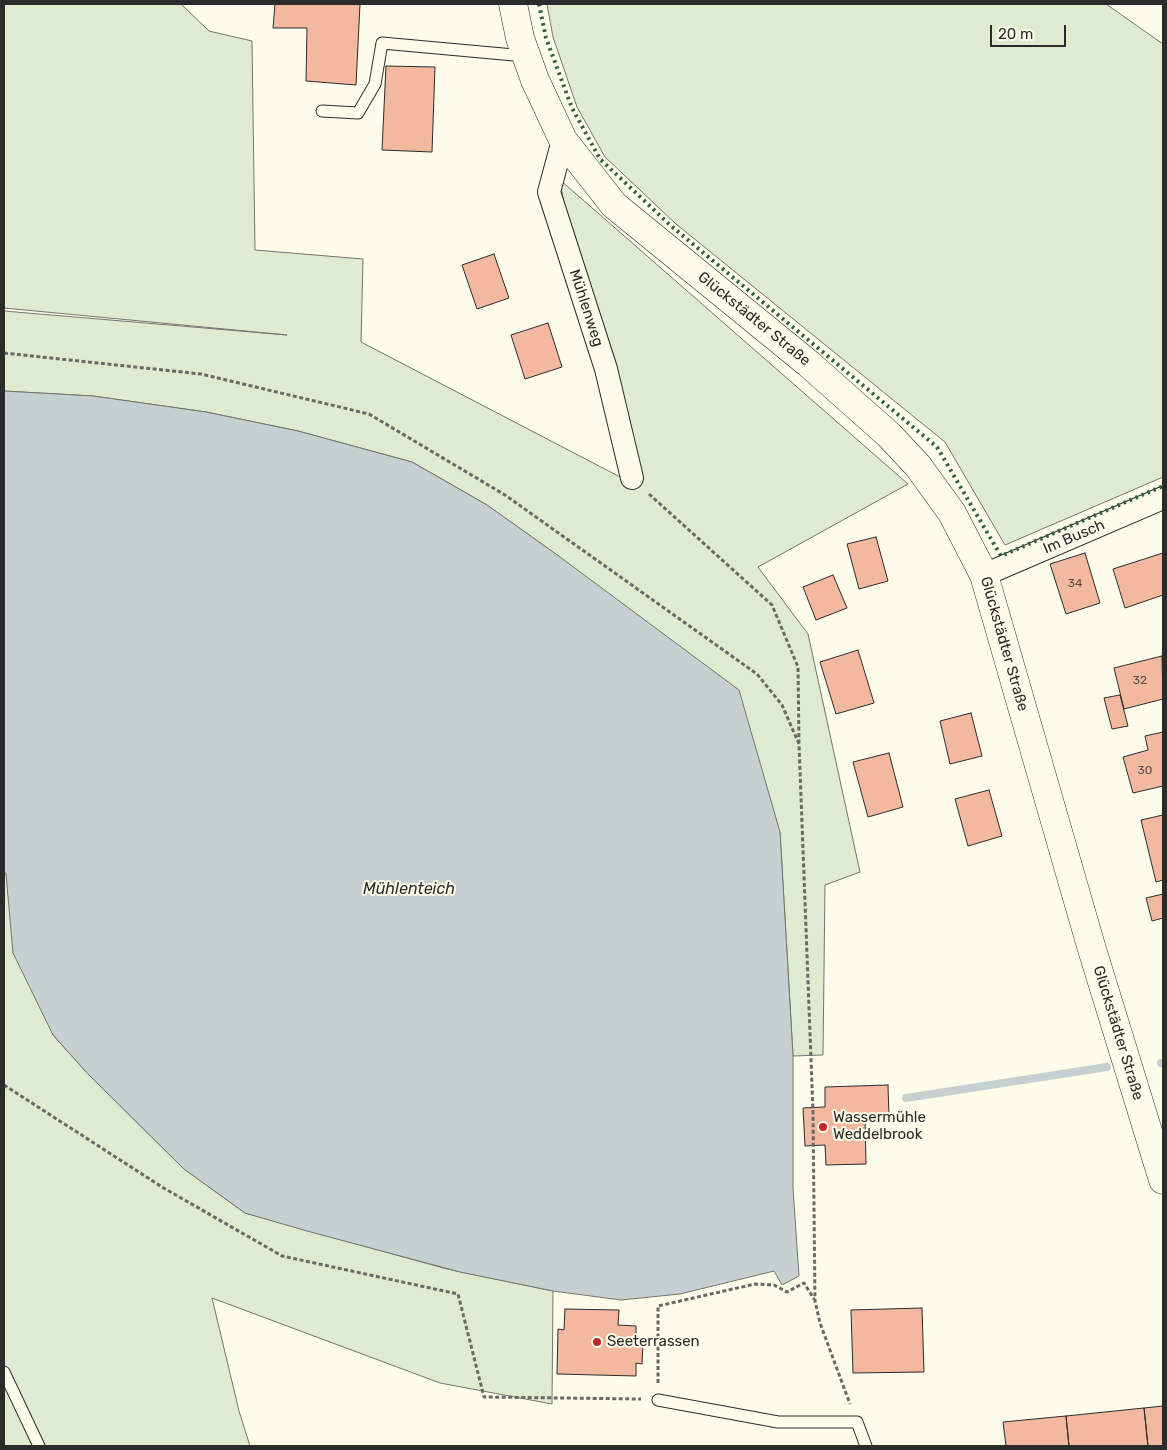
<!DOCTYPE html>
<html>
<head>
<meta charset="utf-8">
<style>
	body { margin:0 }
	#map { position:relative; width:1167px; height:1450px; overflow:hidden; background:#fdfbea; font-family:Rubik,sans-serif }
	canvas { display:block }
	.frame { position:absolute; inset:0; border:5px solid #2b2b2b; pointer-events:none }
	.scale { position:absolute; left:990px; top:25px; width:76px; height:22px; box-sizing:border-box; border:2px solid #2b2b2b; border-top:0; padding-left:6px; font-size:15px; line-height:18px; white-space:nowrap; color:#2b2b2b; -webkit-text-stroke:4px #fdfbea; paint-order:stroke }
</style>
</head>
<body>
<div id="map">
<canvas width="1167" height="1450"></canvas>
<div class="frame"></div>
<div class="scale">20 m</div>
</div>
<script>
const ctx = document.querySelector('canvas').getContext('2d');
ctx.lineJoin = 'round';
function fillPath(path, color) { ctx.fillStyle = color; ctx.fill(path, 'evenodd'); }
const toPath = rows => new Path2D(rows.map(r => 'M' + r).join(''));
function stroke(path, color, width, dash) { ctx.strokeStyle = color; ctx.lineWidth = width; ctx.lineCap = dash ? 'butt' : 'round'; ctx.setLineDash(dash || []); ctx.stroke(path); }
function label(font, color, halo, rows, align = 'center') {
  ctx.font = font + ' Rubik,sans-serif'; ctx.lineWidth = 4; ctx.setLineDash([]); ctx.textBaseline = 'middle'; ctx.strokeStyle = halo; ctx.fillStyle = color; for (const [text, x, y, turn = 0] of rows) {
    ctx.save(); ctx.translate(x, y); ctx.rotate((+turn || 0) * Math.PI / 180); ctx.textAlign = isNaN(turn) ? turn : align; if (halo) ctx.strokeText(text, 0, 0); ctx.fillText(text, 0, 0); ctx.restore();
  }
}
const green = toPath([
	[4,4,181,4,209,31,252,41,255,250,363,259,361,342,622,478,601,370,559,179,908,484,758,567,808,634,860,872,825,885,823,1055,793,1056,780,832,560,557,487,505,412,462,298,431,206,412,93,396,4,391,4,311,287,335,4,308,4,4],
	[547,4,1106,4,1163,44,1163,477,1005,545,945,442,676,224,605,157,577,107,553,37,547,4],
	[4,871,6,874,53,1035,88,1074,184,1169,245,1213,447,1269,553,1291,552,1404,440,1383,212,1298,239,1411,250,1446,4,1446,4,871]
]);
fillPath(green, '#deebd1');
stroke(green, '#74746e', 1);
const water = toPath([
	[4,391,93,396,206,412,298,431,412,462,487,505,560,557,739,690,780,832,793,1056,793,1188,799,1276,782,1285,774,1271,680,1294,621,1300,553,1291,460,1272,307,1231,245,1213,184,1169,88,1074,53,1035,13,953,6,874,4,871,4,391]
]);
fillPath(water, '#c7d0d0');
stroke(water, '#74746e', 1);
stroke(toPath([
	[1161,1063,1163,1063],
	[906,1098,1107,1067]
]), '#c7d0d0', 8);
const building = toPath([
	[275,4,360,4,356,85,306,81,307,28,273,28,275,4],
	[386,66,435,67,432,152,382,150,386,66],
	[494,254,509,298,477,309,462,265,494,254],
	[548,323,562,367,525,379,511,335,548,323],
	[876,537,888,581,859,589,847,544,876,537],
	[1085,553,1100,603,1066,614,1050,564,1085,553],
	[1163,553,1163,595,1125,608,1113,569,1163,553],
	[833,575,847,608,816,620,803,587,833,575],
	[858,650,874,703,836,714,820,662,858,650],
	[1162,656,1163,699,1124,709,1114,668,1162,656],
	[1120,695,1128,726,1112,729,1104,698,1120,695],
	[971,713,982,756,950,764,940,721,971,713],
	[1163,732,1163,786,1133,793,1123,757,1148,750,1145,736,1163,732],
	[889,753,903,807,868,817,853,762,889,753],
	[989,790,1002,836,968,846,955,799,989,790],
	[1163,815,1163,880,1156,882,1141,820,1163,815],
	[1163,894,1163,918,1152,921,1146,898,1163,894],
	[888,1085,889,1117,865,1117,866,1164,826,1165,825,1145,805,1146,803,1108,825,1107,825,1087,888,1085],
	[922,1308,924,1372,853,1373,851,1310,922,1308],
	[565,1309,619,1310,618,1325,636,1326,636,1343,643,1342,642,1364,636,1363,636,1376,557,1374,558,1329,564,1330,565,1309],
	[1163,1406,1163,1446,1148,1446,1144,1408,1163,1406],
	[1144,1408,1148,1446,1069,1446,1066,1416,1144,1408],
	[1066,1416,1069,1446,1006,1446,1003,1422,1066,1416]
]);
fillPath(building, '#f2b8a0');
stroke(building, '#2b2b2b', 1);
const lane = toPath([
	[322,111,358,113,375,84,382,43,525,56],
	[4,1372,39,1446],
	[658,1400,778,1422,857,1422,866,1446]
]);
const street = toPath([
	[563,140,549,192,606,369,632,478],
	[984,575,1163,498]
]);
const secondary = toPath([
	[513,4,520,38,535,80,563,140,614,205,809,364,889,435,918,466,952,513,984,575,1091,946,1163,1180]
]);
stroke(lane, '#2b2b2b', 13);
stroke(street, '#2b2b2b', 24);
stroke(secondary, '#2b2b2b', 29);
stroke(toPath([
	[4,353,201,374,369,414,505,495,757,674,782,705,799,744,813,1112,815,1301,820,1323,850,1404],
	[649,494,772,605,798,667,799,743],
	[4,1085,162,1187,282,1256,458,1294,484,1397,641,1399],
	[658,1383,658,1306,755,1284,774,1285,787,1292,804,1283,814,1299]
]), '#6a6964', 3, [4, 2.5]);
stroke(lane, '#fdfbea', 11);
stroke(street, '#fdfbea', 22);
stroke(secondary, '#fdfbea', 28);
stroke(toPath([
	[539,4,546,38,572,108,600,159,670,225,937,447,1001,556,1163,486]
]), '#34623c', 4, [2.5, 4]);
for (const [x, y, r, color] of [
	[823,1127,5,"#c62828"],
	[597,1342,5,"#c62828"]
]) { const dot = new Path2D(); dot.arc(x, y, r, 0, 2 * Math.PI); ctx.fillStyle = color; ctx.fill(dot); stroke(dot, '#fdfbea', 2); }
label('12px', '#5d4e48', null, [
	["34",1075,584],
	["32",1140,681],
	["30",1145,771]
]);
label('15px', '#2b2b2b', '#fdfbea', [
	["Mühlenweg",586,308,72],
	["Glückstädter Straße",754,319,39],
	["Im Busch",1074,537,-23],
	["Glückstädter Straße",1004,644,74],
	["Glückstädter Straße",1118,1033,73]
]);
label('15px', '#2b2b2b', '#fdfbea', [
	["Wassermühle",833,1118],
	["Weddelbrook",833,1135],
	["Seeterrassen",607,1342]
], 'left');
label('italic 16px', '#2b2b2b', '#fdfbea', [
	["Mühlenteich",409,889]
]);
</script>
</body>
</html>
